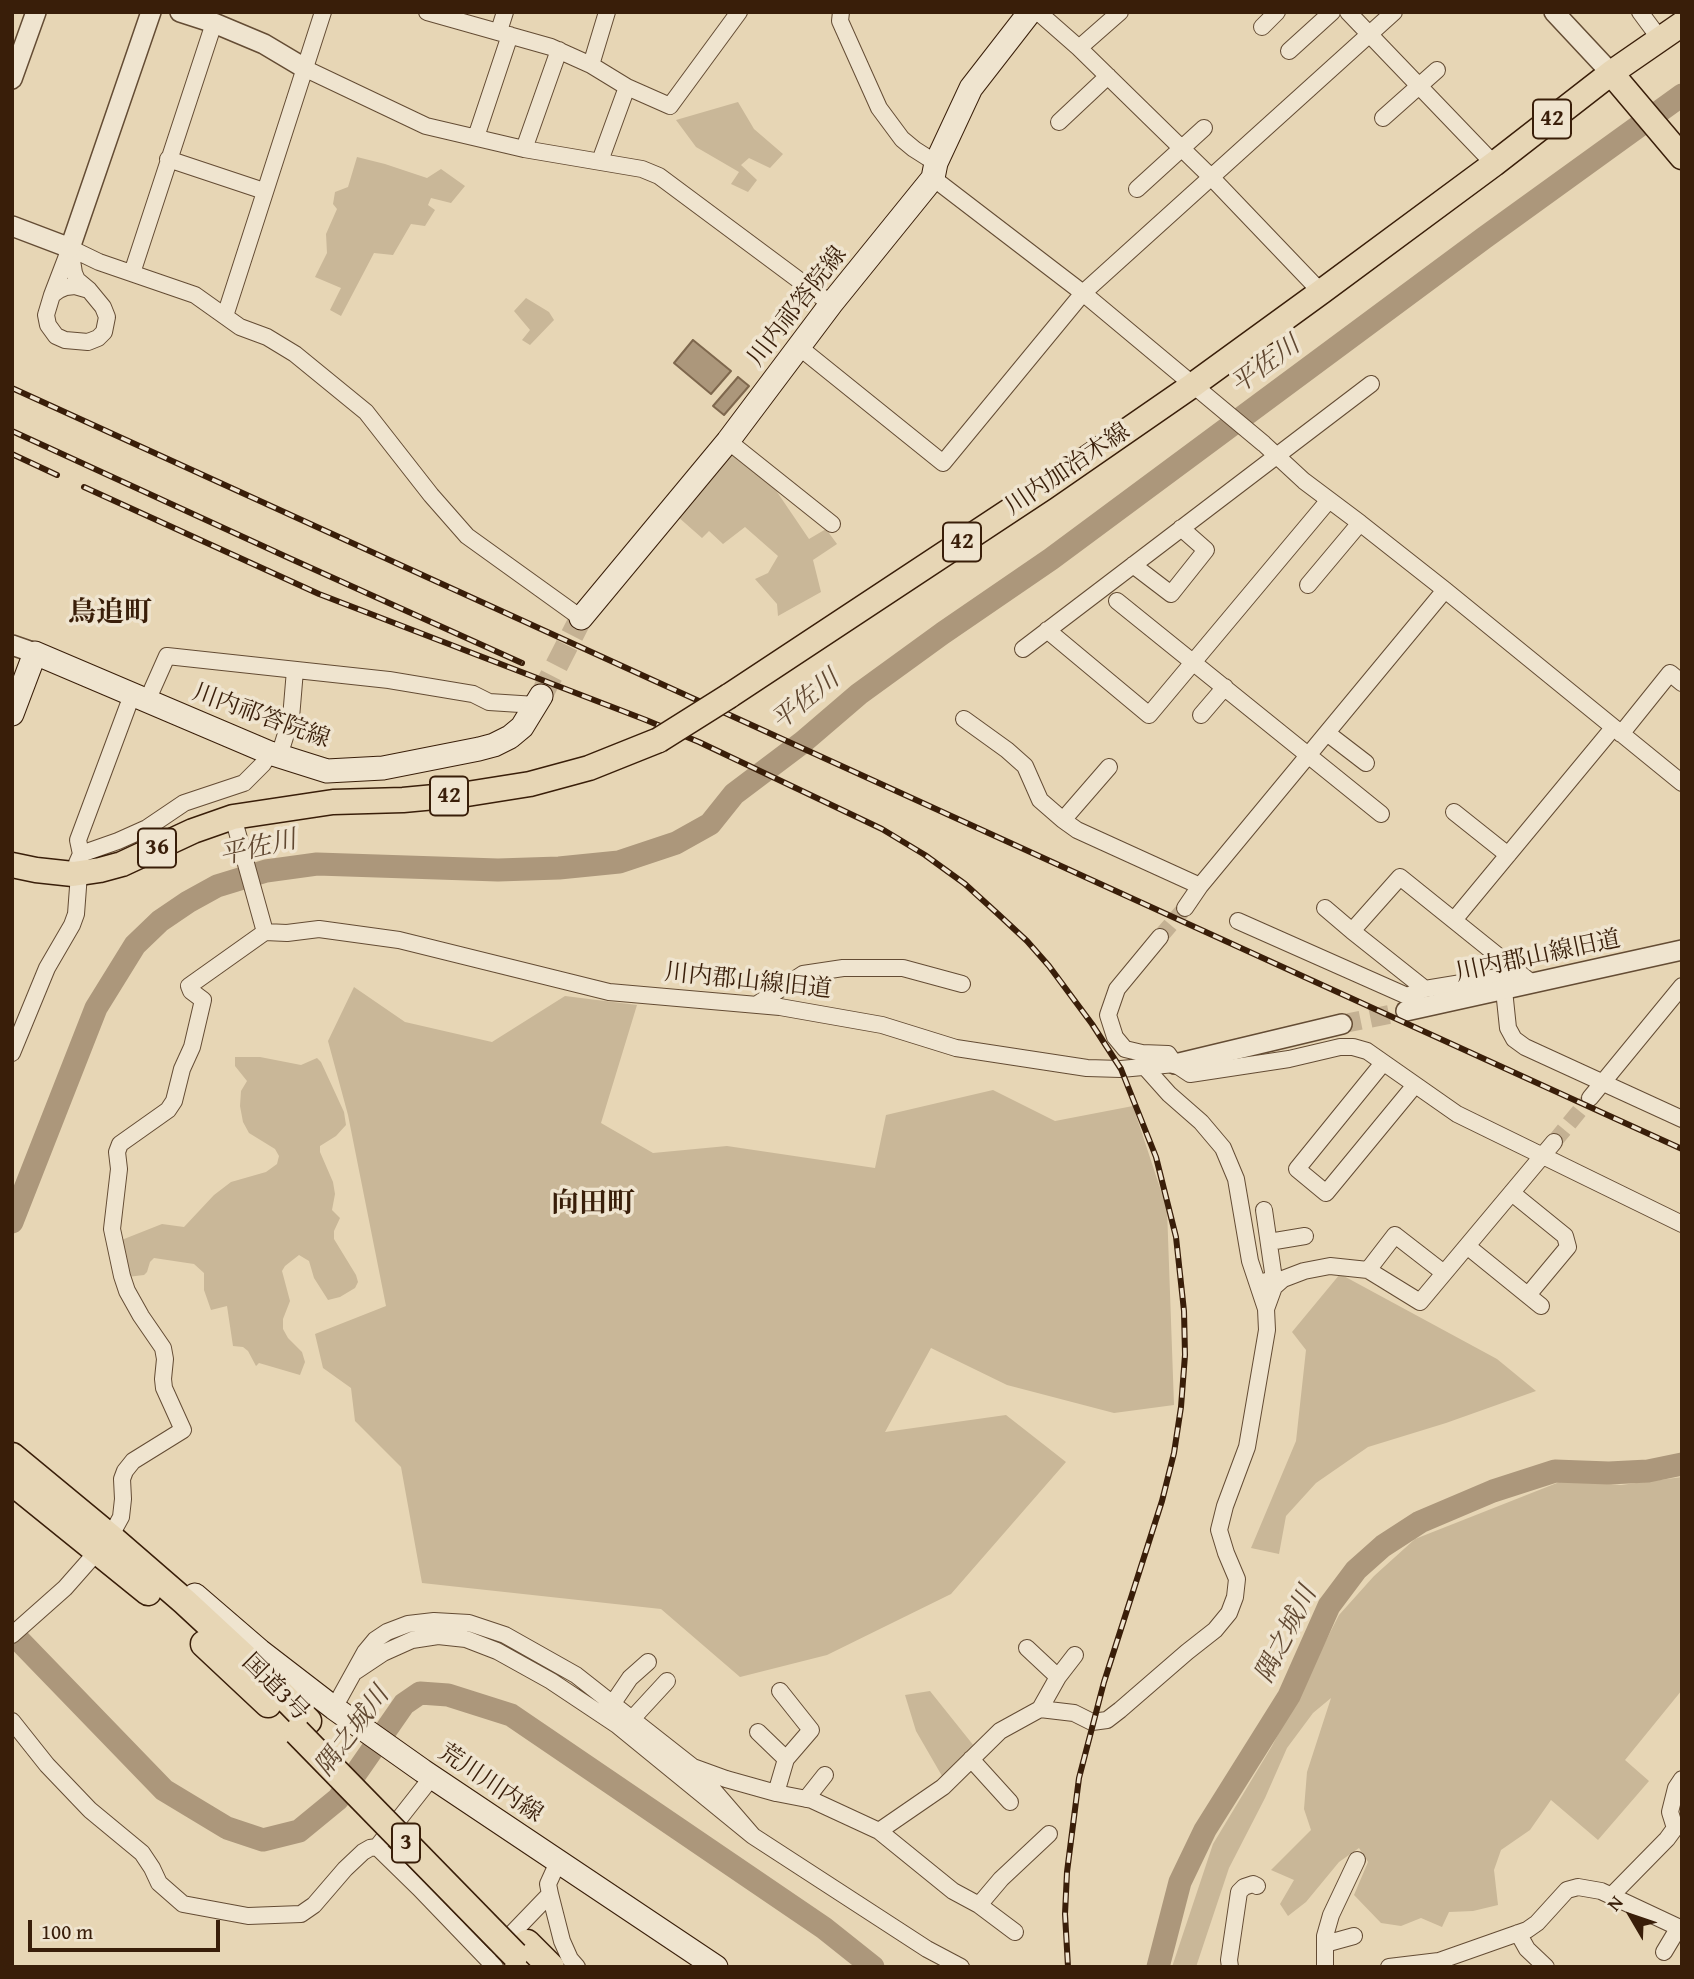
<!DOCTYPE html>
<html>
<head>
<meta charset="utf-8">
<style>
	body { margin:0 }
	#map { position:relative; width:1694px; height:1979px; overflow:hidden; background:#e7d6b5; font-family:"Gentium Book Plus",serif }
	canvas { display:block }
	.frame { position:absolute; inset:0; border:14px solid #391e09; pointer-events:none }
	.north { position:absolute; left:1596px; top:1881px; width:70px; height:70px; -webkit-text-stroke:5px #efe4cf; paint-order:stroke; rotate:309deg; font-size:19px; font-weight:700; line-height:28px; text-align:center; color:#391e09 }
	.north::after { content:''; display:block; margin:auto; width:24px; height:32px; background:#391e09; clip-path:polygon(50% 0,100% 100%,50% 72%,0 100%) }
	.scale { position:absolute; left:28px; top:1920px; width:192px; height:32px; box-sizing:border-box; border:4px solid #391e09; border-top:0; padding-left:9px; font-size:21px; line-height:24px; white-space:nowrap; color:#391e09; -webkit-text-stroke:5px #efe4cf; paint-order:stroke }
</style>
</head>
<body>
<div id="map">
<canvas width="1694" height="1979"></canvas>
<div class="frame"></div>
<div class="north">N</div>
<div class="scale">100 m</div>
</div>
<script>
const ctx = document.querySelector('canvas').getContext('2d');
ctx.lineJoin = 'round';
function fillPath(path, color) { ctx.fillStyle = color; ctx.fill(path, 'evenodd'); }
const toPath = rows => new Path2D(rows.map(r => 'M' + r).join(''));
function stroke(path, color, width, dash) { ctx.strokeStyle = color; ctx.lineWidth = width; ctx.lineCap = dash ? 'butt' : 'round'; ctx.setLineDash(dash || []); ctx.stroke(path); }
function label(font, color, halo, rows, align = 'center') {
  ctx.font = font + ' "Gentium Book Plus","Noto Serif JP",serif'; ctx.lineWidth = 7; ctx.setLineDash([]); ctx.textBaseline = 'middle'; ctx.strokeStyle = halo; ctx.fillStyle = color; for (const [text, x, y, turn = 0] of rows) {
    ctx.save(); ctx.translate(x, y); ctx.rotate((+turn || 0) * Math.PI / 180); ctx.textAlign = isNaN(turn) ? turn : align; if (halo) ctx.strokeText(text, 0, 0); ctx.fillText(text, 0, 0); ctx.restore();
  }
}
fillPath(toPath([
	[738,102,754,129,783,154,770,168,749,158,741,165,757,180,748,192,731,184,739,172,696,147,676,120],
	[357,157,385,164,427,178,441,169,465,186,451,203,431,198,428,205,435,210,425,226,411,224,393,255,374,253,341,316,330,310,341,288,315,277,327,253,326,234,337,209,333,204,335,192,348,187],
	[526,298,549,312,554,320,530,345,522,340,530,330,514,311],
	[731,451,773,486,809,539,826,529,837,544,813,560,821,592,778,616,777,604,755,579,768,573,778,556,745,527,723,544,709,531,702,538,677,516],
	[354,987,405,1022,492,1042,565,996,637,1005,601,1123,653,1153,727,1146,875,1168,886,1115,993,1090,1055,1121,1133,1106,1167,1209,1174,1405,1114,1413,1007,1385,931,1348,885,1432,1006,1415,1066,1462,951,1594,827,1655,740,1677,661,1609,422,1583,401,1467,355,1421,351,1388,323,1368,315,1334,386,1306,348,1115,328,1041],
	[235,1057,260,1057,301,1065,317,1058,321,1062,344,1112,346,1125,336,1136,320,1146,320,1152,333,1182,335,1194,332,1210,340,1218,334,1231,334,1239,356,1275,358,1282,355,1288,340,1297,328,1300,314,1278,309,1261,299,1255,285,1266,282,1271,290,1301,283,1319,283,1329,288,1338,302,1352,305,1362,300,1375,259,1363,256,1366,248,1351,243,1347,233,1346,227,1306,211,1310,204,1290,204,1273,194,1264,154,1258,150,1262,147,1272,144,1275,127,1277,119,1241,162,1224,184,1227,214,1195,231,1182,266,1172,277,1164,279,1156,275,1149,249,1133,243,1122,240,1106,241,1091,247,1081,235,1066],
	[1340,1274,1497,1359,1536,1391,1446,1423,1368,1447,1316,1483,1286,1516,1279,1554,1251,1548,1296,1441,1306,1350,1292,1332],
	[1682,1477,1682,1690,1625,1760,1649,1781,1598,1840,1551,1800,1530,1830,1501,1850,1494,1870,1498,1905,1473,1911,1449,1912,1442,1927,1421,1918,1401,1926,1381,1923,1354,1895,1368,1862,1359,1848,1339,1862,1306,1902,1288,1916,1280,1904,1294,1880,1271,1870,1311,1830,1304,1809,1307,1772,1331,1698,1313,1713,1287,1748,1265,1798,1229,1868,1196,1967,1172,1967,1213,1844,1272,1746,1339,1615,1374,1576,1415,1539,1562,1481,1621,1485],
	[930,1691,974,1746,942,1776,916,1731,905,1695]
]), '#c9b798');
const water = toPath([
	[693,340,731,371,711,394,674,363,693,340],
	[738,377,749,386,724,415,713,406,738,377]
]);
fillPath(water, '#ac977b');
stroke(water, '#7e674d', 2);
stroke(toPath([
	[12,1222,96,1008,135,945,160,921,188,902,217,886,266,871,317,864,498,870,559,868,619,862,676,843,710,824,734,794,803,742,859,694,943,633,1051,559,1484,238,1682,95],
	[12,1633,164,1790,227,1828,263,1840,299,1831,338,1799,404,1704,420,1693,448,1695,511,1715,824,1928,873,1967],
	[1158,1967,1180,1882,1205,1830,1289,1696,1329,1606,1356,1570,1383,1546,1420,1522,1493,1491,1555,1471,1609,1473,1648,1471,1682,1464]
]), '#ac977b', 23);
stroke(toPath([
	[1160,937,1185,908],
	[1554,1142,1590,1098]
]), '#c4b193', 16, [16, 8]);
stroke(toPath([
	[1342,1024,1406,1011]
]), '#c4b193', 19, [19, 10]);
stroke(toPath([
	[541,696,581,618]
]), '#c4b193', 23, [23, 11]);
const minor = toPath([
	[427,12,551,47,591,65,627,87,670,106,739,12],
	[841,12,840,21,879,108,902,139,914,149,936,163],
	[1038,12,1079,48,1211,177,1321,292],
	[1348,12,1494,164],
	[1640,12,1660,39],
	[1262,27,1277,12],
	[499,31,505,12],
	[1079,48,1120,12],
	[1289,51,1332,12],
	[591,65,607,12],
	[306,69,426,126,524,149,642,169,659,176,831,304],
	[1383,118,1437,70],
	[1059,122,1108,76],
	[476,137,510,35],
	[524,149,559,50],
	[168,159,264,191],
	[600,161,627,87],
	[933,178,1083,293,1264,444,1304,481,1360,523,1445,590,1682,783],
	[1137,189,1204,128],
	[70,248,99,262,195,295,240,327,267,337,295,354,366,412,431,495,467,536,581,618],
	[132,273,214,23],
	[52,295,70,248,74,273,77,280,89,290,103,307,107,317,104,332,98,338,88,342,65,340,56,336,48,325,46,315,52,295,59,290,66,287,75,286,89,290],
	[225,316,323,12],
	[799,347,943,463,1083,293,1394,12],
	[728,441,832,524],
	[1133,565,1171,594,1206,550,1181,528],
	[1308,585,1360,523],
	[1117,601,1381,814],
	[1047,630,1149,715,1329,500],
	[1023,649,1371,384],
	[147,701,167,656,389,680,473,694,489,702,536,705],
	[1201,715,1225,687],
	[964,719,1007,750,1025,766,1040,800,1063,820],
	[1327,733,1366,763],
	[1621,734,1670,673,1682,683],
	[279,756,291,718,295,670],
	[1109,767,1063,820,1077,830,1200,886],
	[1454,812,1508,855],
	[233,817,265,932],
	[81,854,118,841,147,828,184,803,244,783,263,764,270,753],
	[77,863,81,854,78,840,132,695],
	[1185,908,1200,886,1445,590],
	[1325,908,1352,931,1400,877,1533,984],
	[1454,920,1613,728],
	[1238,921,1407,996,1425,989],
	[1352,931,1425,989,1510,975],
	[265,932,287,933,319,929,399,940,609,992,780,1007,882,1025,956,1048,1087,1068,1121,1069,1175,1064],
	[1160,937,1117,989,1108,1015,1115,1037,1125,1049,1142,1053,1168,1054,1175,1064,1190,1074,1289,1059,1340,1047,1353,1047,1367,1051,1457,1114,1682,1224],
	[1500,976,1504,990,1508,1028,1514,1039,1525,1047,1682,1119],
	[756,1005,803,974,843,968,903,968,962,984],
	[12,1053,47,968,72,925,76,914,79,874],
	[1383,1063,1297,1169,1326,1193,1415,1085],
	[1590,1098,1682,986],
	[1512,1193,1565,1236,1568,1247,1528,1295],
	[1269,1242,1305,1236],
	[1467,1246,1541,1306],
	[1368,1270,1395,1235,1444,1273],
	[1259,1283,1274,1279,1264,1210],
	[1266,1309,1274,1287,1283,1279,1304,1271,1330,1266,1368,1270,1420,1302,1554,1142],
	[12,1635,65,1588,110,1537,121,1517,123,1499,122,1479,125,1471,133,1461,183,1430,164,1388,163,1379,165,1359,163,1348,141,1316,127,1291,122,1276,112,1229,119,1169,117,1152,120,1144,168,1110,174,1101,182,1069,192,1047,203,1000,191,991,189,986,265,932],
	[1027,1648,1058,1677],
	[356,1671,383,1653,412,1640,438,1636,466,1639,497,1651,551,1681,617,1725,753,1836,696,1770],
	[780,1691,811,1730,786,1759],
	[613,1703,630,1678,648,1662],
	[334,1708,365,1652,375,1640,387,1632,408,1624,434,1621,469,1623,505,1635,576,1675,693,1767,726,1779,776,1793,812,1800,879,1831,943,1787,1000,1731,1040,1709,1074,1713,1092,1722,1107,1720,1120,1710,1187,1652,1215,1630,1229,1613,1235,1597,1237,1579,1226,1553,1219,1530,1225,1506,1247,1447,1267,1330,1266,1309,1250,1261,1236,1179,1223,1148,1201,1122,1169,1094,1144,1066],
	[1040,1709,1058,1677,1075,1655],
	[632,1719,667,1681],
	[12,1721,47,1765,90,1810,142,1853,152,1868,159,1883,183,1904,248,1916,301,1914,314,1905,345,1869,363,1852,370,1848,377,1847,432,1777],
	[758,1732,786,1759,776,1793],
	[971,1759,1010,1802],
	[806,1799,825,1775],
	[879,1831,953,1891,979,1905,1015,1932],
	[753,1836,927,1949,961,1967],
	[377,1847,419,1888,495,1967],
	[550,1894,562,1941,570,1959,577,1967],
	[1611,1896,1667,1839,1675,1828,1670,1812,1676,1788,1682,1779],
	[979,1905,1001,1879,1049,1834],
	[1518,1933,1527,1949,1546,1967],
	[1325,1944,1354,1936],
	[498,1948,550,1894,548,1884,558,1862],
	[1664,1952,1679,1927],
	[1230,1967,1229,1960,1239,1892,1244,1887,1253,1884,1257,1886],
	[1325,1967,1325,1936,1331,1915,1357,1860],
	[1389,1967,1439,1961,1527,1930,1537,1923,1567,1890,1578,1887,1601,1891,1682,1929]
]);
const tertiary = toPath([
	[180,12,214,23,264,44,306,69],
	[1554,12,1611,73],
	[12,79,36,12],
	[12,226,70,248,151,12],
	[12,645,35,653],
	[1406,1011,1682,950],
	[1175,1064,1342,1024]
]);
const secondary = toPath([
	[581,618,728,441,831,304,933,178,936,163,971,88,1030,12],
	[12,714,35,653,270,753,327,771,383,768,479,749,494,745,510,737,522,727,541,696],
	[195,1595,260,1651,334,1708,423,1771,716,1967]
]);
const primary = toPath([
	[1611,73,1682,157],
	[729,696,1044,488,1193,385,1321,292,1494,164,1611,73,1682,24],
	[12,865,36,870,73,874,100,870,122,864,193,831,233,817,333,802,403,800,467,794,530,784,589,768,659,740]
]);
const trunk = toPath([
	[12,1456,110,1537,185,1602,253,1665,308,1721],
	[12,1482,148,1592],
	[204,1644,268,1704],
	[527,1943,551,1967]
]);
stroke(minor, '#644c34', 18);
stroke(tertiary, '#644c34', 22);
stroke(secondary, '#391e09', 25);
stroke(primary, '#391e09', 27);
stroke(trunk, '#391e09', 29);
stroke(minor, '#efe4cf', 16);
stroke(tertiary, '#efe4cf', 19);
stroke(secondary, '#efe4cf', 23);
stroke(primary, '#e7d6b5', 24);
stroke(trunk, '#e7d6b5', 26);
const rail = toPath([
	[12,388,1682,1149],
	[12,431,289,558,522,663],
	[12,454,57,475],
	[84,487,319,594,646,720,699,742,882,829,925,855,965,884,998,914,1027,941,1049,966,1092,1024,1121,1069,1156,1157,1176,1237,1184,1311,1185,1355,1181,1407,1174,1453,1162,1501,1104,1682,1079,1778,1067,1872,1065,1914,1068,1967]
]);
stroke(rail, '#391e09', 6);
stroke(rail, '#efe4cf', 3.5, [10]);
const primaryBridge = toPath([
	[659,740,729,696]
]);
const trunkBridge = toPath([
	[297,1732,515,1955]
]);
stroke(primaryBridge, '#391e09', 27, []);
stroke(trunkBridge, '#391e09', 29, []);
stroke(primaryBridge, '#e7d6b5', 24);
stroke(trunkBridge, '#e7d6b5', 26);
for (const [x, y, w] of [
	[1552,119,38],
	[962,542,38],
	[449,796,38],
	[157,848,38],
	[406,1843,28]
]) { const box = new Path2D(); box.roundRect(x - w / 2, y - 19.5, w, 39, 5); ctx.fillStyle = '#efe4cf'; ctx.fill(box); stroke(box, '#391e09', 2); }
label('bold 23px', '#391e09', null, [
	["42",1552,119],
	["42",962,542],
	["42",449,796],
	["36",157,848],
	["3",406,1843]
]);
label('24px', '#391e09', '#efe4cf', [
	["川内祁答院線",798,307,-52],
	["川内加治木線",1068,470,-34],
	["川内祁答院線",261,717,20],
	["川内郡山線旧道",1538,957,-12],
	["川内郡山線旧道",748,982,6],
	["国道3号",275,1688,45],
	["荒川川内線",490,1784,34]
]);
label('italic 26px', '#614831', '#efe4cf', [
	["平佐川",1266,366,-36],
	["平佐川",806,701,-39],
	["平佐川",258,849,-13],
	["隅之城川",1287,1635,-63],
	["隅之城川",353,1732,-53]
]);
label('bold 28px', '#391e09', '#efe4cf', [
	["鳥追町",110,614],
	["向田町",593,1205]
]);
</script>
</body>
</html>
